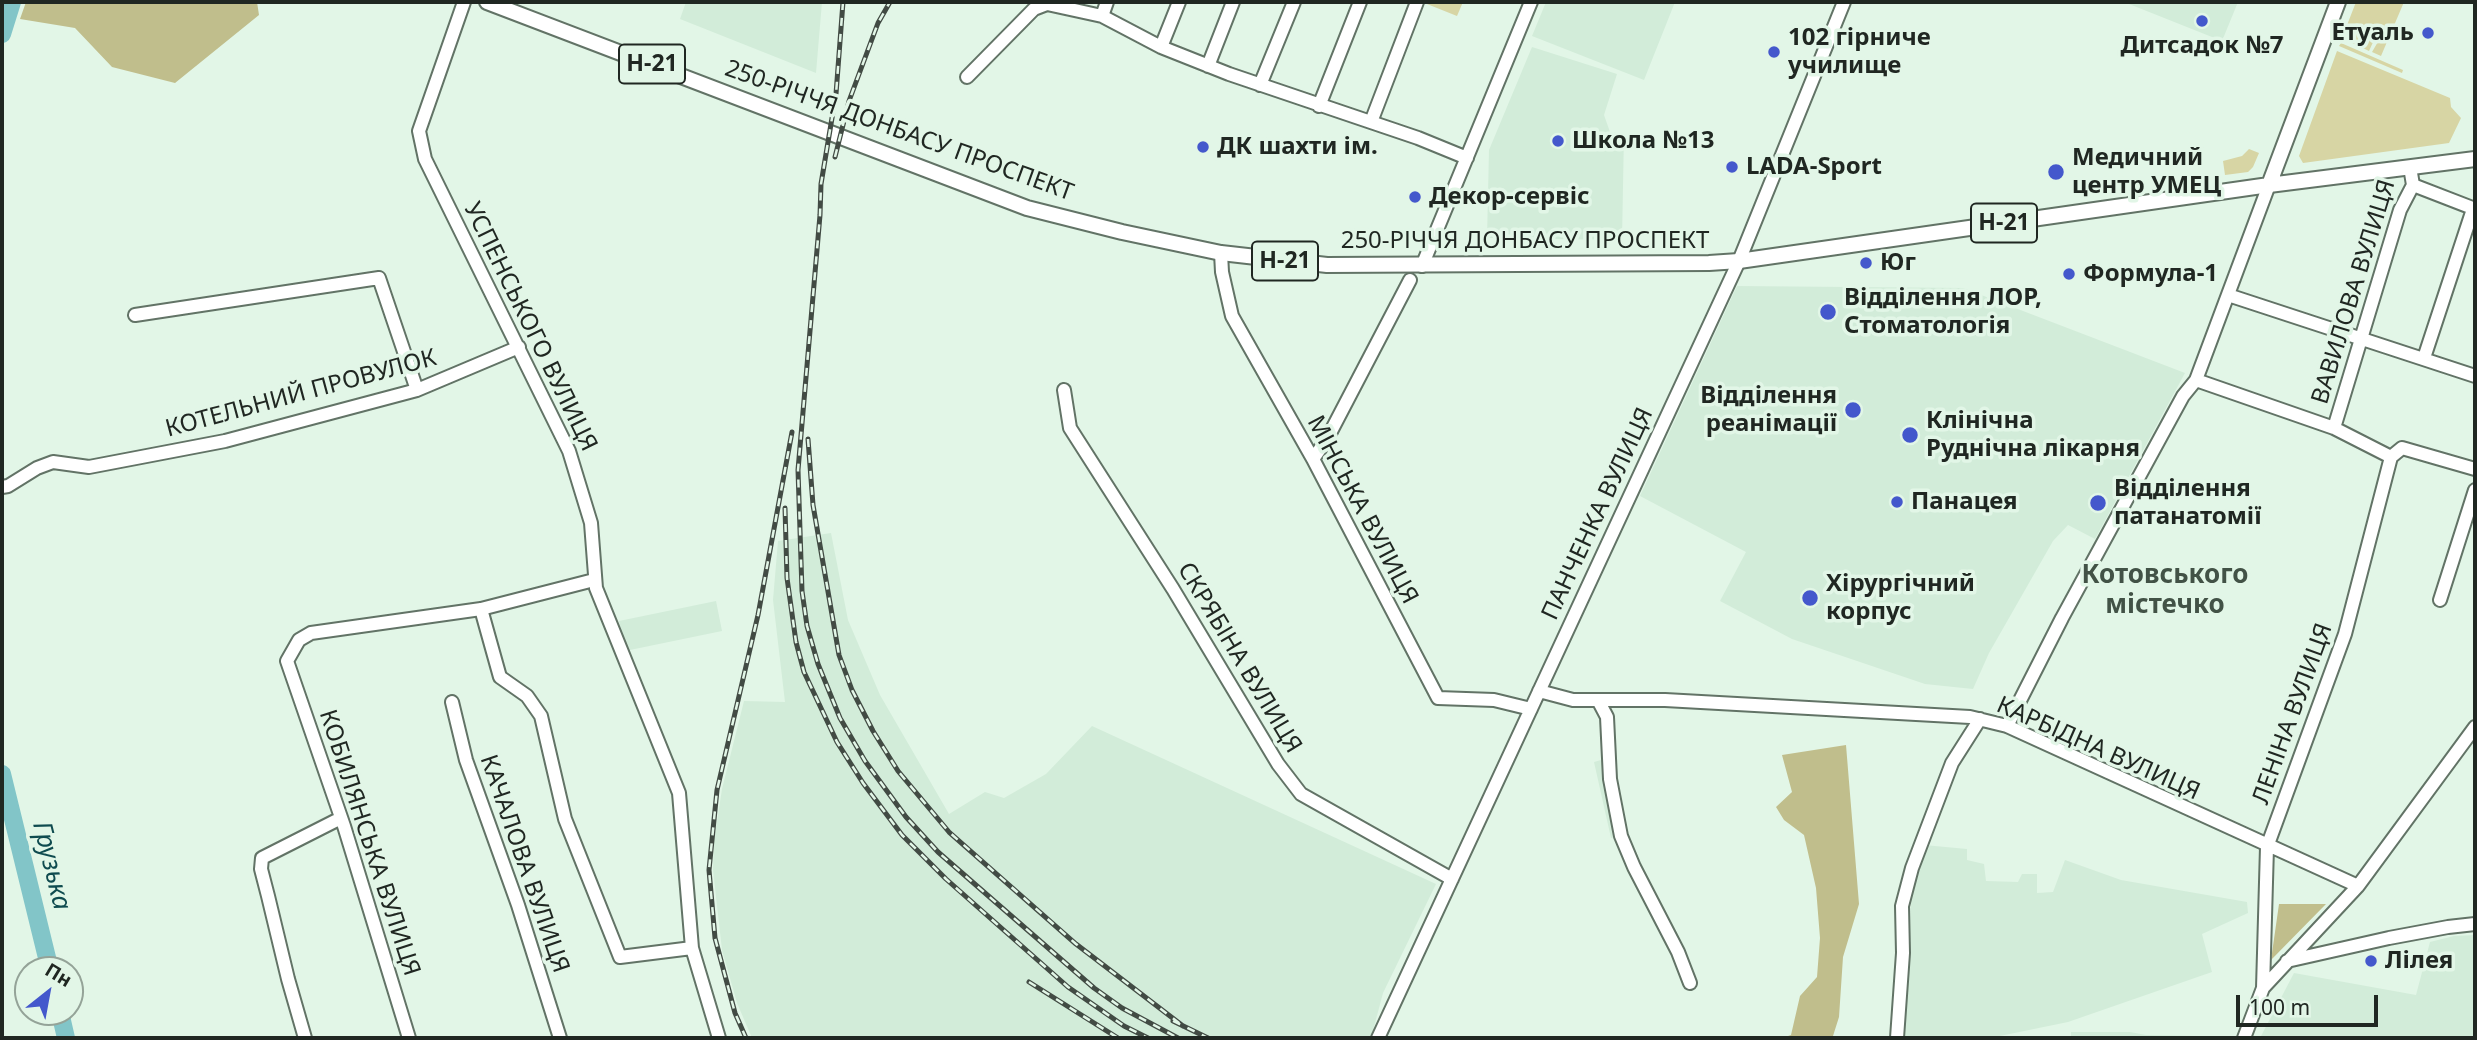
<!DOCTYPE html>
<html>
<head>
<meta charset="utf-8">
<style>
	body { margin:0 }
	#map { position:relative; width:2477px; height:1040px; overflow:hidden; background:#e2f6e7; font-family:"Noto Sans",sans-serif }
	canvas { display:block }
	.frame { position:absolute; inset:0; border:4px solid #202722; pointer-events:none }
	.north { position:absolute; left:14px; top:956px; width:70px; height:70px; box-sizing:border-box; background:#e2f6e7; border:2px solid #94a398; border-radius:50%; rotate:31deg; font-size:19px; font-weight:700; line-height:28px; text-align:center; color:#202722 }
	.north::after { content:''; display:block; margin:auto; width:24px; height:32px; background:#4458cc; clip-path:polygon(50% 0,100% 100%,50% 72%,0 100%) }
	.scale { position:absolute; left:2236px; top:995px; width:142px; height:32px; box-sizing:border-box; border:4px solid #202722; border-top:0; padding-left:9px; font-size:21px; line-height:24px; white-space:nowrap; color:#202722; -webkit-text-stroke:5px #e2f6e7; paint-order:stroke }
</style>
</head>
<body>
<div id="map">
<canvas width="2477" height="1040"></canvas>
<div class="frame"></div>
<div class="north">Пн</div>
<div class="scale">100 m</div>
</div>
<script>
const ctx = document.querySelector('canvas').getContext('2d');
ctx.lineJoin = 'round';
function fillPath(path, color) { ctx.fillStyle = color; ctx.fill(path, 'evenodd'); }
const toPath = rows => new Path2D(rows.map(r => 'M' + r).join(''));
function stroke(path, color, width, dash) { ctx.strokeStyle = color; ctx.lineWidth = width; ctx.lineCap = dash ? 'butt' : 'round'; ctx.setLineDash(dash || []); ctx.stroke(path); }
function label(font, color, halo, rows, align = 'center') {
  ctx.font = font + ' "Noto Sans",sans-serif'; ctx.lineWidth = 7; ctx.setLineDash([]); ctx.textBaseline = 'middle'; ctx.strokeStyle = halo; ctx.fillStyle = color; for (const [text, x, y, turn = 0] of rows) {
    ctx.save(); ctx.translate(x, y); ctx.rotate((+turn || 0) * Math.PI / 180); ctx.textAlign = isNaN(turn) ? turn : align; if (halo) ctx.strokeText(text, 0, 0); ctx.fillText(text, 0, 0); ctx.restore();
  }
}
fillPath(toPath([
	[686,2,822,2,816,73,680,19],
	[1546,2,1675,2,1644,80,1532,36],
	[2124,2,2238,2,2222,41],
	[1532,47,1617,74,1604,115,1610,132,1624,133,1622,240,1487,238,1489,150],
	[1737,286,1963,288,2185,373,2095,539,2068,525,2053,541,1989,653,1973,689,1925,684,1792,639,1720,601,1746,552,1640,496],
	[831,533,848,620,880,695,949,814,985,792,1004,798,1046,774,1092,726,1436,884,1383,993,1371,1038,752,1038,737,1003,722,950,713,870,714,841,722,789,744,701,785,702,773,600,778,541],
	[716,601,722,631,625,651,619,621],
	[1601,760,1618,836,1611,838,1594,762],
	[1924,845,1967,849,1967,860,1984,864,1986,881,2018,882,2022,874,2037,874,2037,893,2053,892,2065,860,2121,880,2247,902,2248,913,2202,934,2212,972,2068,1022,1990,1038,1900,1038,1909,953,1911,891],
	[2475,935,2475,1038,2260,1038,2294,973,2416,995,2430,942,2454,936],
	[2071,1032,2130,1032,2146,1035,2199,1036,2199,1038,2071,1038]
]), '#d2ecd9');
fillPath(toPath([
	[1422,2,1463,2,1457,16],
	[2356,2,2404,2,2381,56,2372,52,2382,35,2374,32,2371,38,2374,40,2369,51,2342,38],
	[2341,43,2403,70,2402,73,2339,46],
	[2337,51,2450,98,2451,107,2461,118,2449,143,2303,163,2299,156],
	[2249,149,2259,153,2253,167,2248,172,2225,175,2223,161,2242,156]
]), '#d7d5a4');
fillPath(toPath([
	[26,2,257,2,259,15,175,83,112,67,75,28,20,19],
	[1846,745,1859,904,1843,957,1839,1017,1833,1036,1835,1038,1782,1038,1791,1035,1800,996,1817,977,1820,938,1816,888,1804,835,1784,820,1776,807,1792,792,1782,755],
	[2279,904,2326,904,2271,960]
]), '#c0be8c');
stroke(toPath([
	[2,34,12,2],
	[2,774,50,970],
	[60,1012,66,1038]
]), '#82c5c8', 18);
const minor = toPath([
	[464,2,419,131,425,159,569,451,591,523,596,588,679,793,692,948,719,1038],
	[1102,16,1161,47,1229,74,1418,138,1467,158],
	[1161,47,1179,2],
	[1208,66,1233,2],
	[967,77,1034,9,1047,4,1102,16,1107,2],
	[1260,85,1294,2],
	[1319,106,1360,2],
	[1371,122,1417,2],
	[2413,185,2475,209],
	[1221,253,1222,272,1232,316,1313,459,1438,698,1494,700,1531,709],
	[1422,266,1531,2],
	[2228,295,2475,376],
	[135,315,379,278,417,390],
	[2424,358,2473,209],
	[2196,380,2334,428,2391,457],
	[1064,390,1070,428,1173,589,1278,764,1301,794,1452,879],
	[2334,428,2400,210,2413,185,2410,167],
	[2391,457,2402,448,2475,469],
	[1313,459,1327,439,1410,280],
	[2,487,8,486,37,468,53,462,89,467,225,441,417,390,519,347],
	[2440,600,2475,490],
	[481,609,500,677,527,696,541,716,565,819,620,957,692,948],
	[1539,691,1573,700,1665,700,1970,717,2007,726,2358,886],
	[1598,700,1607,717,1610,779,1621,836,1634,867,1678,952,1690,983],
	[452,702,466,760,518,905,560,1038],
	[2007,726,2062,618,2183,396,2196,380,2269,185],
	[2287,961,2389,938,2448,927,2475,924],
	[2263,988,2267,847,2345,634,2391,457],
	[305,1038,288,979,268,896,261,869,262,858,341,818],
	[409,1038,344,826,287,661,299,640,311,633,481,609,594,580],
	[1378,1038,1739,261,1844,2],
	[1897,1038,1903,953,1902,906,1912,868,1952,763,1980,719],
	[2244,1038,2263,988,2358,886,2475,727]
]);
const major = toPath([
	[487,2,1027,208,1122,232,1221,253,1327,265,1709,263,1739,261,2269,185,2475,159],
	[2269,185,2338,2]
]);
stroke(minor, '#627366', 16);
stroke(major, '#627366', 18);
stroke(minor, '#fff', 12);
stroke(major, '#fff', 14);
const rail = toPath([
	[843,2,836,94,821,184,820,215,798,470,802,591,807,626,818,664,840,718,865,761,906,817,938,852,1094,988,1122,1008,1178,1038],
	[835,157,849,101,878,23,890,2],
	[808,439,813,505,839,655,852,690,873,731,898,771,949,832,1076,944,1183,1026],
	[785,508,787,578,796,642,804,672,837,742,863,783,902,835,946,879,1068,987,1124,1026,1148,1038],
	[1029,982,1118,1038],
	[1173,1021,1208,1038],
	[746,1038,735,1013,715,938,709,870,717,790,758,615,792,432]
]);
stroke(rail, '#424b44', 5);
stroke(rail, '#e2f6e7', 2.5, [8]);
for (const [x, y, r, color] of [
	[2202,21,7,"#4458cc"],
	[2428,33,7,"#4458cc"],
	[1774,52,7,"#4458cc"],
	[1558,141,7,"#4458cc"],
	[1203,147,7,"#4458cc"],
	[1732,167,7,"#4458cc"],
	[2056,172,9,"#4458cc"],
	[1415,197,7,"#4458cc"],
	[1866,263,7,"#4458cc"],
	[2069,274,7,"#4458cc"],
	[1828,312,9,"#4458cc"],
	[1853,410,9,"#4458cc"],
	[1910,435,9,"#4458cc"],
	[1897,502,7,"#4458cc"],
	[2098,503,9,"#4458cc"],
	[1810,598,9,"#4458cc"],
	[2371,961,7,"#4458cc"]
]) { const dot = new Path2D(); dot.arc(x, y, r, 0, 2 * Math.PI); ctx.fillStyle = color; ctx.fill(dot); stroke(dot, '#e2f6e7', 2.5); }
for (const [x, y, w] of [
	[652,64,66],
	[2004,223,66],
	[1285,261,66]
]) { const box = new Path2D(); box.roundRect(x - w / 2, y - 19.5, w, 39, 5); ctx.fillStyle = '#e2f6e7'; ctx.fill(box); stroke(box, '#202722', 2); }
label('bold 23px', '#202722', null, [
	["Н-21",652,64],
	["Н-21",2004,223],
	["Н-21",1285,261]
]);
label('bold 24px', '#202722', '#e2f6e7', [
	["Етуаль",2414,33,"right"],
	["102 гірниче",1788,38],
	["училище",1788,66],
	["Дитсадок №7",2202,46,"center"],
	["Школа №13",1572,141],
	["ДК шахти ім.",1217,147],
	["Медичний",2072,158],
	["центр УМЕЦ",2072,186],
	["LADA-Sport",1746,167],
	["Декор-сервіс",1429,197],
	["Юг",1880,263],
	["Формула-1",2083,274],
	["Відділення ЛОР,",1844,298],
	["Стоматологія",1844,326],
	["Відділення",1837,396,"right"],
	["реанімації",1837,424,"right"],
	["Клінічна",1926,421],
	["Руднічна лікарня",1926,449],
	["Відділення",2114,489],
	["патанатомії",2114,517],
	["Панацея",1911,502],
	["Хірургічний",1826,584],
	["корпус",1826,612],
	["Лілея",2385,961]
], 'left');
label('24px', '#202722', '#e2f6e7', [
	["250-РІЧЧЯ ДОНБАСУ ПРОСПЕКТ",899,131,20],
	["250-РІЧЧЯ ДОНБАСУ ПРОСПЕКТ",1525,241],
	["ВАВИЛОВА ВУЛИЦЯ",2354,292,-73],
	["УСПЕНСЬКОГО ВУЛИЦЯ",530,327,64],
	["КОТЕЛЬНИЙ ПРОВУЛОК",301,394,-15],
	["МІНСЬКА ВУЛИЦЯ",1362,510,62],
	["ПАНЧЕНКА ВУЛИЦЯ",1598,514,-65],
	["СКРЯБІНА ВУЛИЦЯ",1239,658,59],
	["ЛЕНІНА ВУЛИЦЯ",2293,714,-70],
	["КАРБІДНА ВУЛИЦЯ",2098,749,24],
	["КОБИЛЯНСЬКА ВУЛИЦЯ",369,843,72],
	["КАЧАЛОВА ВУЛИЦЯ",524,864,71]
]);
label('bold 26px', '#425246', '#e2f6e7', [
	["Котовського",2165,576],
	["містечко",2165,606]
]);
label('italic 26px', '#0f4b4f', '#e2f6e7', [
	["Грузька",51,866,76]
]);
</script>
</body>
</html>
